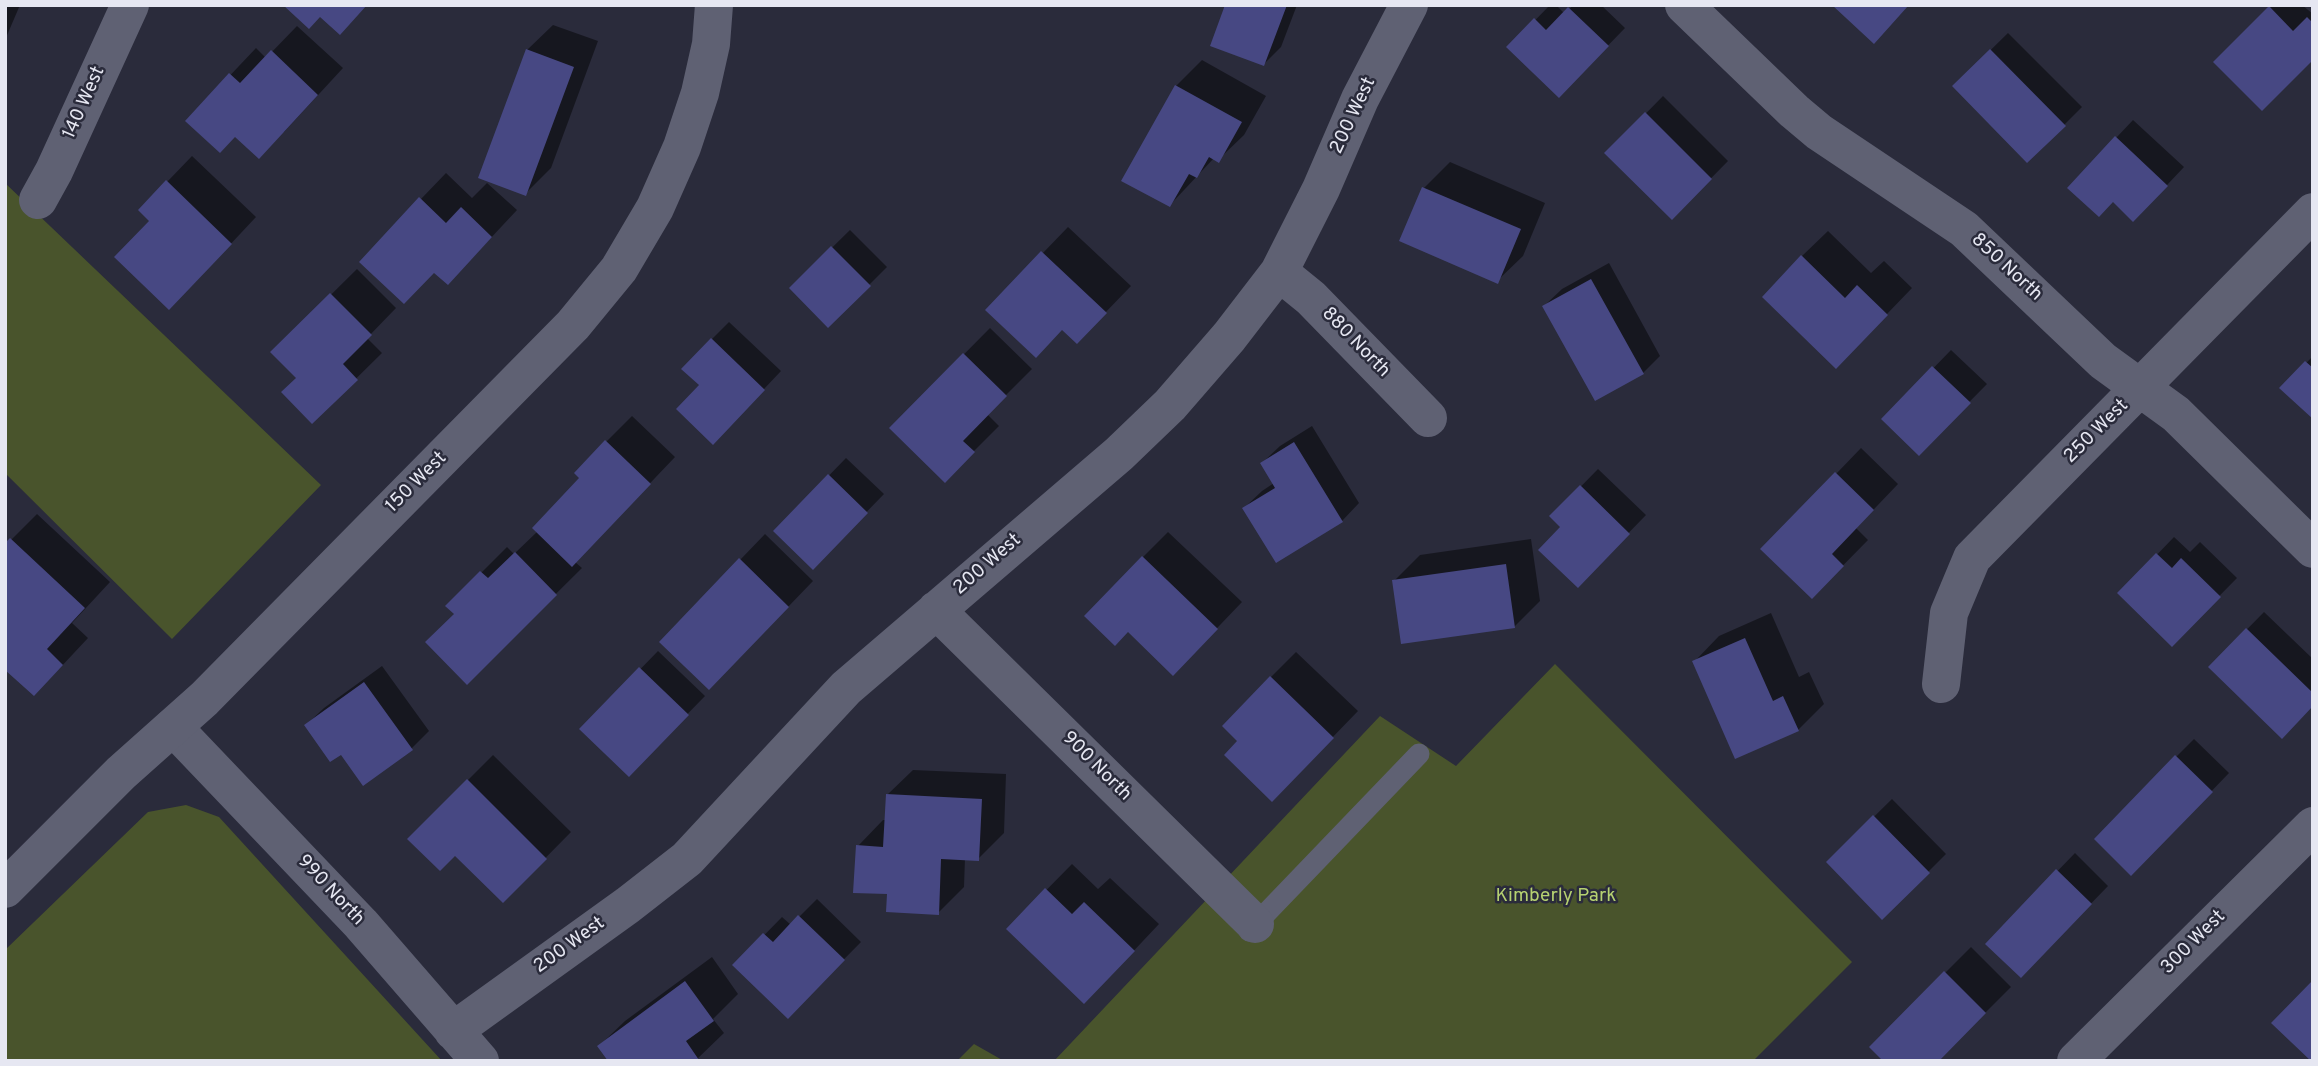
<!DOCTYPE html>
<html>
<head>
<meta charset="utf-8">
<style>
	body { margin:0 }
	#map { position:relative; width:2318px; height:1066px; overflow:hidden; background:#2a2b3b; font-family:Overpass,sans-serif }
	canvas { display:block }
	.frame { position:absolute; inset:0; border:7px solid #e6e7f2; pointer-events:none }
</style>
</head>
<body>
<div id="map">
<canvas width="2318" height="1066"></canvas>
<div class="frame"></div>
</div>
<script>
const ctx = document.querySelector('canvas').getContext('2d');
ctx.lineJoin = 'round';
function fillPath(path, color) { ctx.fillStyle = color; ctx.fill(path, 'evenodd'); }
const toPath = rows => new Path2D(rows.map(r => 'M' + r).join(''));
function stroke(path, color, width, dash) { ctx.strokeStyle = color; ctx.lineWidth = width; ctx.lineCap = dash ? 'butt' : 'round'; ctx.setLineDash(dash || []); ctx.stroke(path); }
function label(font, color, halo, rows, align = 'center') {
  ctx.font = font + ' Overpass,sans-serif'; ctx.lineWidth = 5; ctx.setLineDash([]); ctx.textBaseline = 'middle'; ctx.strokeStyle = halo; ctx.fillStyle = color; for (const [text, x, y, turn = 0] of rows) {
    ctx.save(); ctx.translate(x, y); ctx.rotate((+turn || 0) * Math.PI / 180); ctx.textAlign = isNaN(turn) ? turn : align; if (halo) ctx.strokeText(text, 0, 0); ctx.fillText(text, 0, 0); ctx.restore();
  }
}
fillPath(toPath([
	[5,183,321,485,172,639,5,473],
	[1555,664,1852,962,1753,1061,1054,1061,1380,716,1456,766],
	[186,805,219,817,442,1061,5,1061,5,950,148,812],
	[974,1044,1004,1061,957,1061]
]), '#49542c');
fillPath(toPath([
	[5,5,20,5,5,40],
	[1227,5,1297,5,1281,47,1264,64],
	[1550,5,1556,5,1565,14,1573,5,1601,5,1625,28,1559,96,1509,47],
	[2272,5,2302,5,2313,14,2313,57,2216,62],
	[553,25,598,41,551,168,525,194,527,50],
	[297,26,343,68,284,132,235,135,187,121,256,48,266,58],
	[2008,33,2082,107,2028,161,1954,86],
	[1202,60,1266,96,1244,135,1218,160,1214,158,1170,205,1176,86],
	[1663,96,1728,161,1672,218,1607,153],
	[2133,120,2184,167,2151,202,2116,138],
	[192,156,256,217,195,282,151,221,167,182],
	[1450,162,1545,203,1523,256,1497,281,1402,240,1424,188],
	[446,173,472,198,487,183,517,210,473,257,421,199],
	[1068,227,1131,286,1102,316,1063,329,988,310],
	[850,230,887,267,828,326,791,288],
	[1828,231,1871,273,1884,261,1912,288,1861,341,1802,256],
	[1609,263,1660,356,1643,373,1544,306,1562,289],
	[357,269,396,308,367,338,382,353,312,422,298,378,273,352],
	[729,322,781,371,730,425,701,385,712,339],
	[990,328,1032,369,987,414,999,426,945,480,891,428],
	[1951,350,1987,384,1919,453,1884,419],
	[2313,356,2313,417,2282,388],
	[632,416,675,457,575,562,582,568,467,682,456,614,448,606,507,547,514,554,538,531,581,478,606,442],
	[1312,426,1359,503,1342,521,1244,508,1262,491,1274,483,1262,463,1280,446],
	[1861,448,1898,484,1856,528,1868,540,1812,597,1836,474],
	[846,458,884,494,813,567,775,531],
	[1598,469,1646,515,1578,585,1563,527,1552,516],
	[37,514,110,582,72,623,88,638,59,669,5,667,5,546],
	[1168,532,1242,602,1198,648,1128,630,1143,557],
	[765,534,813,581,735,662,740,560],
	[2174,537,2190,552,2200,542,2237,578,2172,644,2120,593],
	[1531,539,1540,601,1514,627,1394,581,1420,555],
	[2264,612,2313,659,2313,704,2210,667],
	[1771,613,1799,677,1809,672,1824,704,1798,730,1694,662,1719,636],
	[658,651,705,696,629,774,582,729],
	[1296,652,1358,711,1297,774,1239,741,1271,677],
	[382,666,429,731,411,749,341,752,306,725,324,708],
	[2194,739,2229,773,2149,856,2176,757],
	[493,755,571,832,503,901,455,854,409,839],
	[913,770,1006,774,1004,833,978,859,965,858,964,887,938,913,889,892,858,846,883,820,886,820,887,795],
	[1892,799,1946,854,1882,918,1828,862],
	[2075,853,2108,886,2021,976,1987,944],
	[1072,864,1098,889,1110,878,1159,924,1110,976,1008,929],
	[817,899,861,942,788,1016,735,965,782,917,791,925],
	[1971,947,2011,987,1937,1061,1871,1047],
	[712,957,738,994,713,1019,724,1033,695,1061,610,1061,599,1046,625,1021]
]), '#0007');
fillPath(toPath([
	[283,5,367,5,340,35,320,17,309,29],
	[1225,5,1287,5,1264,66,1210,46],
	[1832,5,1907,5,1908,6,1874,44],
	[2269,6,2293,31,2307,17,2313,23,2313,60,2262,111,2213,62],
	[1568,7,1609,46,1559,98,1506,47,1534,18,1546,30],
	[526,49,574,67,526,196,478,178],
	[1990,49,2066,126,2027,163,1952,86],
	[271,50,318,95,259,159,235,137,220,153,185,121,229,73,240,83],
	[1175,85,1242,122,1219,163,1209,157,1197,178,1189,174,1170,207,1121,181],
	[1645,112,1712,179,1672,220,1604,153],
	[2115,136,2168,186,2133,222,2113,202,2099,217,2067,188],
	[166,180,232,244,169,310,114,257,149,221,138,210],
	[1422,187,1521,229,1498,284,1399,241],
	[419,197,446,223,461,207,492,237,448,285,434,273,404,304,359,262],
	[831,246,871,286,828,328,789,288],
	[1041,251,1107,313,1077,344,1062,330,1036,358,985,310],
	[1801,255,1845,298,1857,285,1888,315,1836,369,1762,297],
	[1591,279,1644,374,1595,401,1542,306],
	[330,293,372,335,343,364,358,380,312,424,281,392,296,378,270,352],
	[711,338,765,390,713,445,676,409,699,385,681,369],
	[963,353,1007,396,963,441,975,452,945,483,889,428],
	[2305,361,2313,368,2313,419,2279,388],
	[1932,366,1971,403,1919,456,1881,419],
	[605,440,651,484,572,567,532,528,579,478,574,473],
	[1294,442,1343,522,1276,563,1242,508,1275,488,1260,463],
	[1835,472,1874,510,1832,554,1844,566,1812,599,1760,549],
	[828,474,868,513,813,570,773,531],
	[1580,485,1630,534,1578,588,1538,550,1560,527,1549,516],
	[10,538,85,608,47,649,63,665,34,696,5,670,5,543],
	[515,552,557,595,467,685,425,642,454,614,445,606,480,571,488,578],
	[2156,553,2172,568,2181,558,2221,597,2172,647,2117,593],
	[1142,556,1218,629,1173,676,1128,632,1115,646,1084,616],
	[739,558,789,607,709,690,659,642],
	[1506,564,1515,628,1401,644,1392,580],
	[2246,628,2313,693,2313,706,2282,739,2208,667],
	[1745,638,1773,701,1783,696,1799,731,1735,759,1692,661],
	[639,667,689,715,629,777,579,729],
	[1270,676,1334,738,1272,802,1224,755,1237,741,1222,726],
	[364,682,413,750,363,786,341,755,330,762,304,725],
	[2175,755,2213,792,2131,876,2094,839],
	[467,779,547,859,503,903,455,856,440,871,407,839],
	[886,794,982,799,979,861,941,859,939,915,886,912,887,894,853,893,856,845,883,847],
	[1873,815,1930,873,1882,920,1826,862],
	[2056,869,2092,904,2021,978,1985,944],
	[1045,888,1072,914,1084,902,1135,951,1084,1004,1006,929],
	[798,915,845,960,788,1019,732,965,763,933,773,942],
	[1944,971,1986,1013,1939,1061,1883,1061,1869,1047],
	[2313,980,2313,1061,2311,1061,2271,1023],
	[685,981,714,1021,686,1041,699,1060,608,1061,597,1046]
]), '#474883');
stroke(toPath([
	[1249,931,1419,754]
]), '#5f6173', 21);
stroke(toPath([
	[1684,5,1794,111,1819,132,1964,229,2103,361,2176,414,2313,549],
	[38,200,54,171,130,5],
	[1279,272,1311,298,1428,418],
	[936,610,1255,924],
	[1941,684,1949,613,1972,558,2313,212],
	[173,727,361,924,480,1061],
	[453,1031,628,905,687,859,846,688,1119,454,1170,405,1229,337,1279,272,1321,189,1360,99,1409,5],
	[2076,1061,2313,826]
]), '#5f6173', 38);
stroke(toPath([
	[5,889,121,773,204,699,573,325,619,269,655,208,682,147,700,93,711,44,714,5]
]), '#5f6173', 38);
label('19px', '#e6e7f2', '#2a2b3b', [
	["140 West",85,103,-66],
	["200 West",1354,116,-65],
	["850 North",2006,268,43],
	["880 North",1355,343,46],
	["250 West",2097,432,-45],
	["150 West",417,483,-45],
	["200 West",988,565,-41],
	["900 North",1096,767,45],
	["990 North",330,891,47],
	["300 West",2194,943,-45],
	["200 West",570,946,-36]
]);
label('19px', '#b6d171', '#2a2b3b', [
	["Kimberly Park",1556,897]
]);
</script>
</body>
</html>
